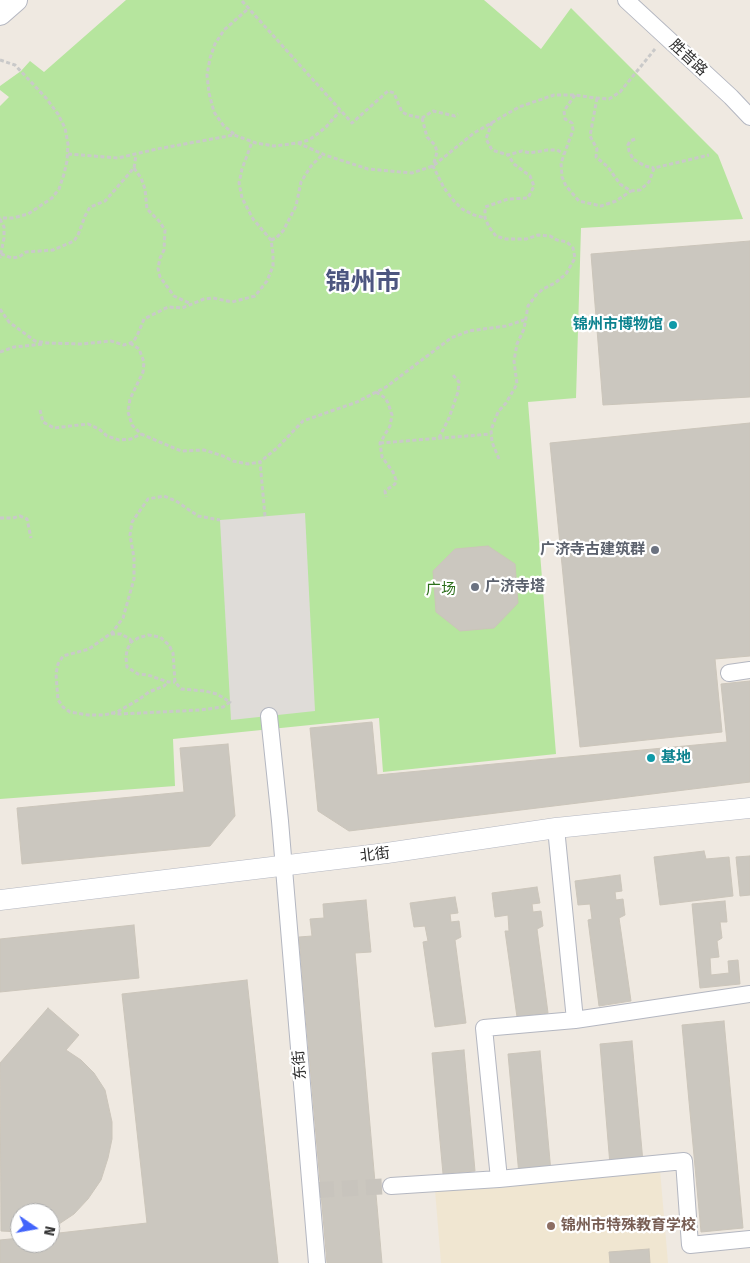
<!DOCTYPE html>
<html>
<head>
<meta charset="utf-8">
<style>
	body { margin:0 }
	#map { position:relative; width:750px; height:1263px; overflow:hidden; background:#efe9e1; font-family:"Fira Sans",sans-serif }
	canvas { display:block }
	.north { position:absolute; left:10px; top:1203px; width:50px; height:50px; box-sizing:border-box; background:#fff; border:1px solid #ababab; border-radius:50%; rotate:102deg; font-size:14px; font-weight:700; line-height:20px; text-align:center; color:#2e2e2e }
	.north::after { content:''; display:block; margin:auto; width:18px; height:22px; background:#4264fb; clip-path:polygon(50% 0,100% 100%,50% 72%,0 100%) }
</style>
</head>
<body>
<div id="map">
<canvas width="750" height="1263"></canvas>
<div class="north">N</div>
</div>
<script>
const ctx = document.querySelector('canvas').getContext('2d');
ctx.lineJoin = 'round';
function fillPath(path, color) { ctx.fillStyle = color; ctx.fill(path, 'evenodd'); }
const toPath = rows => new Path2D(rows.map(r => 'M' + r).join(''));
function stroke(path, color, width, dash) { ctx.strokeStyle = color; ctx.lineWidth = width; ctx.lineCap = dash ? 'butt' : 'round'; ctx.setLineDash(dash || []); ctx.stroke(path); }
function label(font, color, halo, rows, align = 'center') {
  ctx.font = font + ' "Fira Sans","Noto Sans SC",sans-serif'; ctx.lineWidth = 4.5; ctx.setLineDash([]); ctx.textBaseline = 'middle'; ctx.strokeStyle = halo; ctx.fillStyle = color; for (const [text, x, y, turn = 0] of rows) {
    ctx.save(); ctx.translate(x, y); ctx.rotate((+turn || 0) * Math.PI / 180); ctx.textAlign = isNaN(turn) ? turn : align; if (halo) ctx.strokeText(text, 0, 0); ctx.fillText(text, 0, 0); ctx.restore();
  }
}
fillPath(toPath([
	[660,1170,668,1263,441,1263,435,1190]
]), '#f0e6d1');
fillPath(toPath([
	[126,0,484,0,541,49,571,8,718,155,743,219,581,228,576,398,528,402,556,754,383,772,379,718,173,739,175,786,0,799,0,106,9,97,0,90,0,86,21,71,30,61,44,72]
]), '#b6e59e');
fillPath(toPath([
	[305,513,315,711,231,720,220,520]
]), '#dfdcd8');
const building = toPath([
	[750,241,750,397,603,405,591,254,750,241],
	[750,423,750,656,715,659,722,732,580,747,550,443,750,423],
	[488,546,515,564,518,603,494,628,460,631,436,612,433,571,455,549,488,546],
	[750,681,750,782,349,831,318,811,310,728,372,722,377,775,727,742,721,684,750,681],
	[228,744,235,816,210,846,22,864,17,808,184,792,180,748,228,744],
	[704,851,706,859,729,857,733,896,660,905,654,857,704,851],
	[750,856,750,895,740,896,736,857,750,856],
	[620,875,622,891,615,892,616,900,623,899,625,915,619,918,631,1001,599,1006,588,920,592,919,590,904,578,905,575,881,620,875],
	[537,887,540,903,532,904,533,912,541,911,543,926,537,929,548,1013,517,1017,505,931,509,931,508,915,495,917,492,893,537,887],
	[455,897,458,913,450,914,451,922,459,921,461,937,455,940,466,1023,435,1027,423,942,428,941,425,926,414,927,410,903,455,897],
	[366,900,371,952,355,953,382,1263,327,1263,299,937,312,936,310,919,324,918,323,904,366,900],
	[725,901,727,922,720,922,722,938,717,941,719,957,710,958,711,975,729,973,728,961,738,960,740,984,700,988,692,904,725,901],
	[134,925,139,978,0,992,0,939,134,925],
	[247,980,278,1263,0,1263,0,1240,20,1238,20,1243,50,1243,50,1234,147,1223,122,994,247,980],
	[48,1008,79,1035,66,1050,81,1060,94,1073,105,1090,112,1122,112,1139,108,1158,101,1180,88,1199,74,1214,59,1224,50,1227,50,1213,20,1213,20,1232,1,1231,0,1063,48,1008],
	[724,1021,743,1228,701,1232,682,1025,724,1021],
	[632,1041,643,1162,610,1165,600,1044,632,1041],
	[464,1050,475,1171,443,1174,432,1053,464,1050],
	[540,1051,551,1172,519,1175,508,1054,540,1051],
	[649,1249,650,1263,610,1263,609,1252,649,1249]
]);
fillPath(building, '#cbc7bf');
stroke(building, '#cbc5ba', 1);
stroke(toPath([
	[318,1190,391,1186]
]), '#c8c4bd', 16, [16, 8]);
const minor = toPath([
	[626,0,731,97,750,117],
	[729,673,750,670],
	[269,716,280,821,317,1263],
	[556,828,575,1020],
	[750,994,575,1020,484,1028,499,1179,684,1161,690,1245,750,1239],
	[391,1186,499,1179]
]);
const tertiary = toPath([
	[0,900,387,853,556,828,750,808]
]);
const secondary = toPath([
	[0,14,16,0]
]);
stroke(minor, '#b4b7c1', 18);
stroke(tertiary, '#b4b7c1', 21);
stroke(secondary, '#b4b7c1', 24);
stroke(toPath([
	[242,1,352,123,388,91,394,93,402,112,408,115,422,118,433,111,455,116,458,114],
	[0,60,15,65,46,98,58,114,65,128,68,144,67,161,64,174,59,189,52,198,28,214,13,218,0,218],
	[575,95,564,111,565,119,572,123,573,130,561,163,562,177,566,186,579,201,601,206,616,201,631,191],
	[597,98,590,136,597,149,596,157,608,167,620,184,631,191,640,190,649,182,654,168,709,155],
	[422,118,427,137,435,145,437,152,433,166,444,188,454,201,462,209,474,215,485,218],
	[492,122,486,139,492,150,508,155,522,151,530,153,547,150,557,150,564,154],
	[234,134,223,125,214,112,209,93,207,75,210,58,215,44,224,30,249,8],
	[635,139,630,141,628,145,629,151,633,159,645,166,654,168],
	[298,143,309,140,316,135,326,127,340,111],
	[68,154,118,158,157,149,234,135,256,143,274,146,298,143,325,155,368,169,412,173,433,166,474,133,519,107,554,95,575,95,595,98,609,99,620,92,655,49],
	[134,168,141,178,145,189,147,209,159,221,165,230,164,250,160,258,158,268,160,277,174,296,191,304],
	[0,219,4,227,4,238,0,258],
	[271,240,276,238,283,231,296,206,301,182,311,166,323,154],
	[1,254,12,258,19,257,26,252,53,250,74,241,78,235,85,216,90,207,105,201,134,168,136,155],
	[0,309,9,322,35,341,47,343,82,344,111,341,124,345,133,342,137,336,144,319,168,307,182,308,204,299,213,298,232,302,255,296,267,281,273,266,273,254,271,240,253,219,242,198,239,183,242,169,252,142],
	[130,343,139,349,144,362,143,372,130,399,128,412,132,425,141,434,181,451,204,450,223,456,233,461,248,464,260,462],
	[0,352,14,347,44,344],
	[376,392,385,398,388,403,392,415,390,426,380,443,382,457,393,472,396,480,395,484,385,491,386,497],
	[40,410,43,422,54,428,88,424,99,429,107,436,119,440,131,439,141,434],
	[439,438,449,418,458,392,459,382,453,375],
	[380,443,491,434],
	[499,459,492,442,491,430,498,412,506,403,517,384,514,361,517,344,524,329,528,306,536,295,543,289,555,283,566,274,575,258,573,248,567,242,557,240,550,236,538,235,526,239,506,239,496,236,489,227,485,218,485,207,508,199,528,198,534,186,530,176,514,164,508,155],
	[265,516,260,462,277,448,303,421,357,402,386,387,451,338,469,331,506,326,524,320],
	[0,518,13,518,20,516,27,519,31,538],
	[111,634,123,618,134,579,134,558,130,535,132,522,148,499,164,496,176,501,198,516,220,520],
	[131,642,130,639,121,634,110,634,89,649,63,656,58,664,56,674,58,700,63,707,70,712,88,715,104,715,117,712,138,700,149,692,164,686,168,682],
	[111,713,120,714,200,710,223,707,230,702,217,694,205,691,181,689,175,682,173,653,169,645,160,637,148,635,138,638,131,642,127,650,126,658,127,667,138,674,148,675,168,682,175,682]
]), '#c9c9c9', 3, [4, 2.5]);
stroke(minor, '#fff', 16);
stroke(tertiary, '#fff', 20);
stroke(secondary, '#fff', 22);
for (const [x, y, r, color] of [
	[673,325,5,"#0f9aa8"],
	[655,550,5,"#6b7280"],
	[475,587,5,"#6b7280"],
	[651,758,5,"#0f9aa8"],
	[551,1226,5,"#8d6e63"]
]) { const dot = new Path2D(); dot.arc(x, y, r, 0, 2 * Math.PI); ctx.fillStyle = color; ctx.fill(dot); stroke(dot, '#fff', 2); }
label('15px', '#2e2e2e', '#fff', [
	["胜昔路",688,58,43],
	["北街",375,855,-7],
	["东街",300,1065,-95]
]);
label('bold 15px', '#0d838f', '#fff', [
	["锦州市博物馆",663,325],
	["基地",661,758,"left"]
], 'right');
label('bold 15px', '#5b616d', '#fff', [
	["广济寺古建筑群",645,550],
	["广济寺塔",485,587,"left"]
], 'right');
label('15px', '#2c6e1b', '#fff', [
	["广场",441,590]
]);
label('bold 15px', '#785e54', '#fff', [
	["锦州市特殊教育学校",561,1226]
], 'left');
label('bold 25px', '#4d5680', '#fff', [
	["锦州市",363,283]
]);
</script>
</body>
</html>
